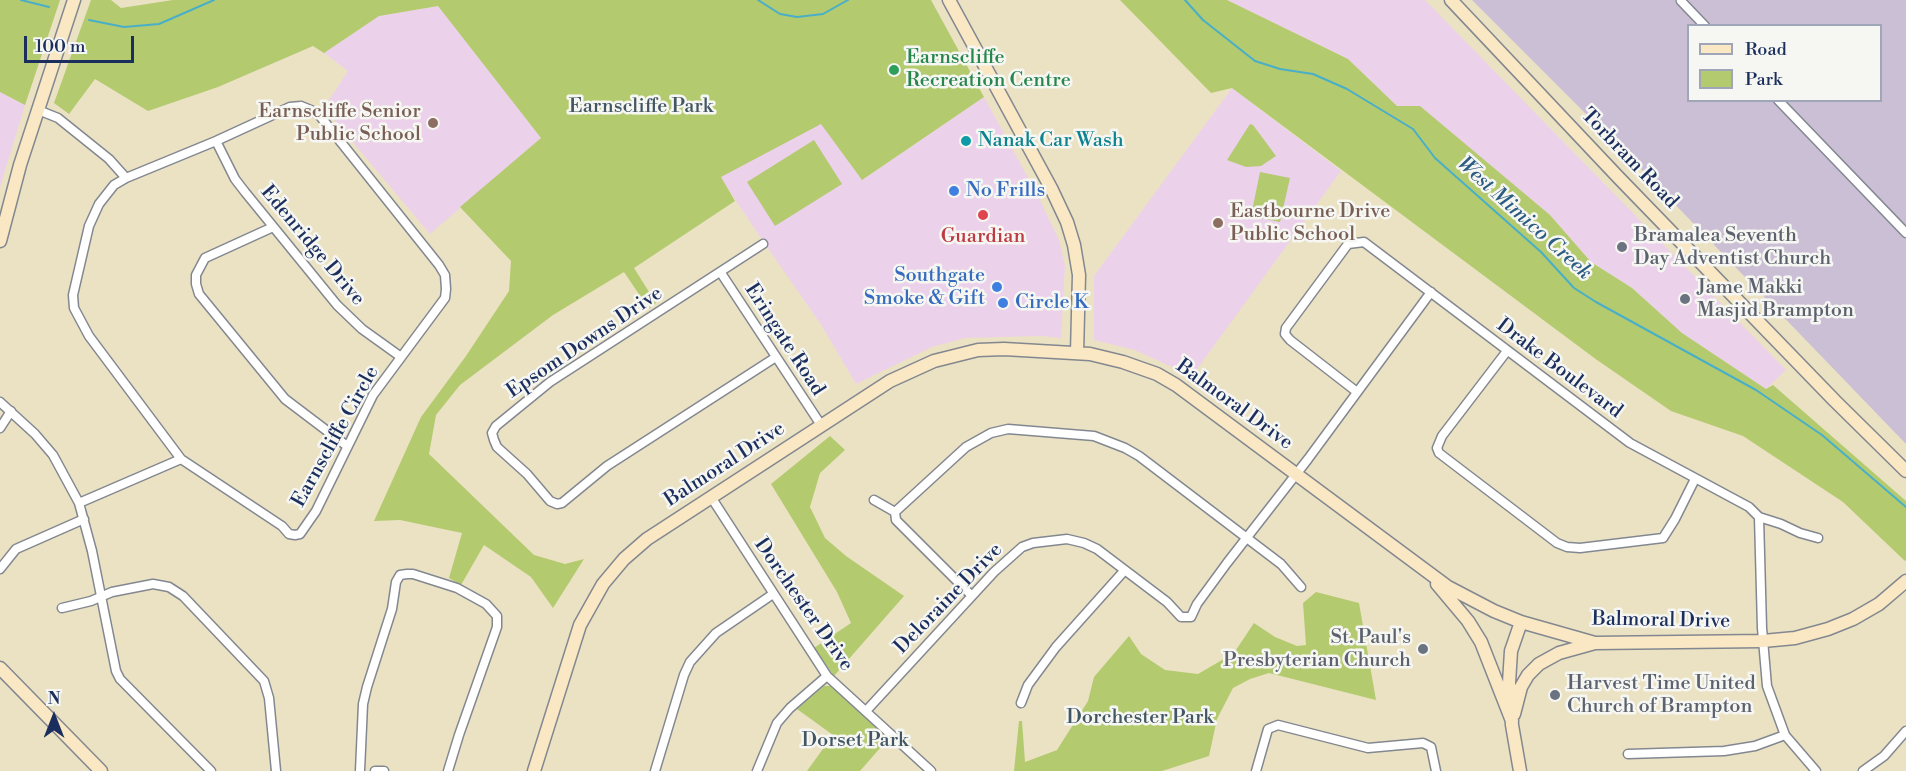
<!DOCTYPE html>
<html>
<head>
<meta charset="utf-8">
<style>
	body { margin:0 }
	#map { position:relative; width:1906px; height:771px; overflow:hidden; background:#ebe2c3; font-family:"Libre Bodoni",serif }
	canvas { display:block }
	.legend { position:absolute; left:1687px; top:24px; width:195px; height:78px; box-sizing:border-box; background:#f6f6f2; border:2px solid #9ea6b7; margin:0; padding:8px 10px; list-style:none; font-size:18px; color:#1b2f5e }
	.legend li { display:flex; align-items:center; gap:12px; height:30px }
	.legend b { width:30px; border:2px solid #9ea6b7 }
	.north { position:absolute; left:24px; top:687px; width:60px; height:60px; -webkit-text-stroke:4px #f6f6f2; paint-order:stroke; rotate:0deg; font-size:16px; font-weight:700; line-height:24px; text-align:center; color:#1b2f5e }
	.north::after { content:''; display:block; margin:auto; width:21px; height:27px; background:#1b2f5e; clip-path:polygon(50% 0,100% 100%,50% 72%,0 100%) }
	.scale { position:absolute; left:24px; top:36px; width:110px; height:27px; box-sizing:border-box; border:3px solid #1b2f5e; border-top:0; padding-left:8px; font-size:18px; line-height:21px; white-space:nowrap; color:#1b2f5e; -webkit-text-stroke:4px #f6f6f2; paint-order:stroke }
</style>
</head>
<body>
<div id="map">
<canvas width="1906" height="771"></canvas>
<ul class="legend">
<li><b style="height:8px;background:#fae7c3"></b>Road</li>
<li><b style="height:16px;background:#b3ca6f"></b>Park</li>
</ul>
<div class="north">N</div>
<div class="scale">100 m</div>
</div>
<script>
const ctx = document.querySelector('canvas').getContext('2d');
ctx.lineJoin = 'round';
function fillPath(path, color) { ctx.fillStyle = color; ctx.fill(path, 'evenodd'); }
const toPath = rows => new Path2D(rows.map(r => 'M' + r).join(''));
function stroke(path, color, width, dash) { ctx.strokeStyle = color; ctx.lineWidth = width; ctx.lineCap = dash ? 'butt' : 'round'; ctx.setLineDash(dash || []); ctx.stroke(path); }
function label(font, color, halo, rows, align = 'center') {
  ctx.font = font + ' "Libre Bodoni",serif'; ctx.lineWidth = 5; ctx.setLineDash([]); ctx.textBaseline = 'middle'; ctx.strokeStyle = halo; ctx.fillStyle = color; for (const [text, x, y, turn = 0] of rows) {
    ctx.save(); ctx.translate(x, y); ctx.rotate((+turn || 0) * Math.PI / 180); ctx.textAlign = isNaN(turn) ? turn : align; if (halo) ctx.strokeText(text, 0, 0); ctx.fillText(text, 0, 0); ctx.restore();
  }
}
fillPath(toPath([
	[1227,0,1425,0,1786,370,1766,389,1682,333,1632,288,1591,262,1550,215,1420,107,1397,106,1348,59],
	[438,6,541,138,430,234,324,108,348,71,324,53,379,16],
	[1232,88,1341,171,1192,376,1135,350,1094,340,1094,276],
	[0,92,25,105,0,187],
	[984,97,1037,194,1059,240,1065,266,1061,338,1041,336,965,338,932,347,856,384,822,326,765,244,720,177,821,123,862,180]
]), '#ecd1ea');
fillPath(toPath([
	[1472,0,1906,0,1906,444,1638,166],
	[1688,26,1880,26,1880,100,1688,100]
]), '#cbbfd5');
fillPath(toPath([
	[0,0,60,0,25,105,0,92],
	[91,0,111,0,121,8,173,0,931,0,984,97,862,180,821,124,721,177,735,201,634,268,656,303,649,309,624,272,553,315,460,385,436,415,429,454,534,555,565,564,584,559,553,608,531,577,484,545,461,585,449,578,462,533,400,520,374,521,421,417,466,356,509,291,511,261,460,207,541,138,438,6,379,16,324,53,313,46,218,87,148,111,95,79,69,114,54,103],
	[1120,0,1227,0,1348,59,1397,106,1420,106,1550,215,1591,262,1632,288,1682,333,1766,389,1773,385,1906,501,1906,560,1905,561,1843,502,1743,436,1671,411,1597,360,1232,88,1211,93],
	[1250,124,1253,125,1276,156,1261,166,1246,167,1227,160],
	[814,140,842,184,775,226,747,182],
	[1260,172,1290,178,1280,222,1251,216],
	[830,436,845,450,820,473,810,507,825,538,846,556,904,596,834,676,814,648,851,623,837,592,771,484],
	[1316,592,1359,603,1376,700,1269,673,1250,679,1233,688,1217,719,1209,756,1162,771,1014,771,1019,721,1022,721,1025,762,1057,750,1088,701,1094,677,1129,636,1141,654,1165,670,1198,674,1234,653,1254,623,1275,637,1297,646,1306,645,1303,603],
	[824,686,831,686,888,739,860,771,807,771,833,735,797,709]
]), '#b3ca6f');
stroke(toPath([
	[21,0,49,7],
	[758,0,780,14,797,17,823,14,848,0],
	[1185,0,1203,20,1255,61,1280,69,1313,74,1347,89,1413,129,1435,158,1541,252,1574,288,1596,302,1756,390,1822,435,1906,507],
	[89,20,124,27,159,24,214,0]
]), '#49afc8', 2);
const street = toPath([
	[1681,1,1705,26],
	[1778,100,1906,233],
	[301,106,311,110,320,116,439,265,445,275,446,289,445,298,373,395,316,511,300,534,295,535,289,534,282,526,181,459,89,336,74,308,73,295,89,226,99,204,114,185,126,178,216,141,290,107,301,106],
	[38,110,58,118,109,159,126,178],
	[216,141,235,179,245,192,337,305,362,329,401,357],
	[273,227,205,258,196,275,196,284,199,294,285,399,347,446],
	[763,244,550,382,496,426,492,433,494,440,497,447,527,474,550,501,557,504,562,503,607,466,776,357],
	[721,273,821,425],
	[1507,351,1442,436,1437,448,1439,453,1557,543,1567,547,1580,548,1663,538,1675,519,1695,479],
	[1357,392,1290,340,1285,334,1286,328,1348,244,1364,242,1630,443,1749,507,1759,517,1781,524,1800,533,1818,538],
	[0,402,35,434,53,455,79,503,92,551,116,671,120,679,211,771],
	[0,428,11,411],
	[711,497,827,676,931,771],
	[874,500,895,512],
	[79,503,181,459],
	[1759,517,1762,628,1767,686,1785,735,1816,771],
	[0,569,16,549,84,519],
	[972,596,896,520,895,512,966,447,991,433,1008,429,1094,436,1125,448,1139,456,1281,564,1301,587],
	[62,608,91,601,112,592,153,584,169,587,183,596,264,681,269,698,276,771],
	[1021,703,1028,685,1056,647,1124,571],
	[866,711,994,572,1022,547,1033,543,1067,539,1084,543,1097,549,1167,602,1181,617,1191,617,1197,604,1227,563,1308,459,1431,292],
	[1628,754,1724,751,1755,746,1785,735],
	[360,771,363,704,367,687,392,609,396,582,400,575,407,574,413,574,457,588,486,604,497,616,497,627,459,735,448,771],
	[375,771,384,771],
	[655,771,684,675,690,662,716,633,773,594],
	[757,771,777,723,790,708,827,676],
	[1256,771,1268,729,1278,725,1368,748,1423,743,1431,747,1436,771],
	[1863,771,1884,756,1906,731]
]);
const secondary = toPath([
	[949,0,1051,188,1067,222,1074,245,1079,275,1077,353],
	[1451,0,1618,177,1835,401,1906,471],
	[0,241,20,165,74,0],
	[1437,584,1468,621,1481,642,1512,721],
	[0,668,101,771],
	[1514,714,1521,687,1528,675,1539,664,1559,653,1595,643],
	[534,771,580,625,603,584,624,559,647,539,890,381,934,361,978,350,1004,349,1090,354,1123,362,1157,374,1176,385,1448,587,1494,611,1521,622,1595,643,1763,641,1795,638,1828,629,1853,619,1879,604,1906,581],
	[1520,771,1512,725,1509,683,1511,651,1521,622]
]);
stroke(street, '#838890', 11);
stroke(secondary, '#838890', 15);
stroke(street, '#fff', 8);
stroke(secondary, '#fae7c3', 12);
for (const [x, y, r, color] of [
	[894,70,6,"#2e9e5b"],
	[433,123,6,"#8d6e63"],
	[966,141,6,"#0f9aa8"],
	[954,191,6,"#3f7fe0"],
	[983,215,6,"#e0444e"],
	[1218,223,6,"#8d6e63"],
	[1622,247,6,"#6b7280"],
	[997,287,6,"#3f7fe0"],
	[1685,299,6,"#6b7280"],
	[1003,303,6,"#3f7fe0"],
	[1423,649,6,"#6b7280"],
	[1555,695,6,"#6b7280"]
]) { const dot = new Path2D(); dot.arc(x, y, r, 0, 2 * Math.PI); ctx.fillStyle = color; ctx.fill(dot); stroke(dot, '#f6f6f2', 2); }
label('20px', '#27864d', '#f6f6f2', [
	["Earnscliffe",906,58],
	["Recreation Centre",906,81]
], 'left');
label('20px', '#415662', '#f6f6f2', [
	["Earnscliffe Park",641,107],
	["Dorchester Park",1140,718],
	["Dorset Park",855,741]
]);
label('20px', '#785e54', '#f6f6f2', [
	["Earnscliffe Senior",421,112],
	["Public School",421,135],
	["Eastbourne Drive",1230,212,"left"],
	["Public School",1230,235,"left"]
], 'right');
label('20px', '#0d838f', '#f6f6f2', [
	["Nanak Car Wash",978,141]
], 'left');
label('20px', '#1b2f5e', '#f6f6f2', [
	["Torbram Road",1629,159,46],
	["Edenridge Drive",312,246,50],
	["Eringate Road",784,340,57],
	["Epsom Downs Drive",585,343,-34],
	["Drake Boulevard",1559,369,37],
	["Balmoral Drive",1234,405,36],
	["Earnscliffe Circle",336,437,-61],
	["Balmoral Drive",725,465,-33],
	["Deloraine Drive",949,599,-46],
	["Dorchester Drive",803,605,55],
	["Balmoral Drive",1661,621,1]
]);
label('20px', '#366cbe', '#f6f6f2', [
	["No Frills",966,191],
	["Southgate",985,276,"right"],
	["Smoke & Gift",985,299,"right"],
	["Circle K",1015,303]
], 'left');
label('20px', '#5b616d', '#f6f6f2', [
	["Bramalea Seventh",1634,236],
	["Day Adventist Church",1634,259],
	["Jame Makki",1697,288],
	["Masjid Brampton",1697,311],
	["St. Paul's",1411,638,"right"],
	["Presbyterian Church",1411,661,"right"],
	["Harvest Time United",1567,684],
	["Church of Brampton",1567,707]
], 'left');
label('20px', '#be3a42', '#f6f6f2', [
	["Guardian",983,237]
]);
label('italic 21px', '#2b5c83', '#f6f6f2', [
	["West Mimico Creek",1524,219,42]
]);
</script>
</body>
</html>
